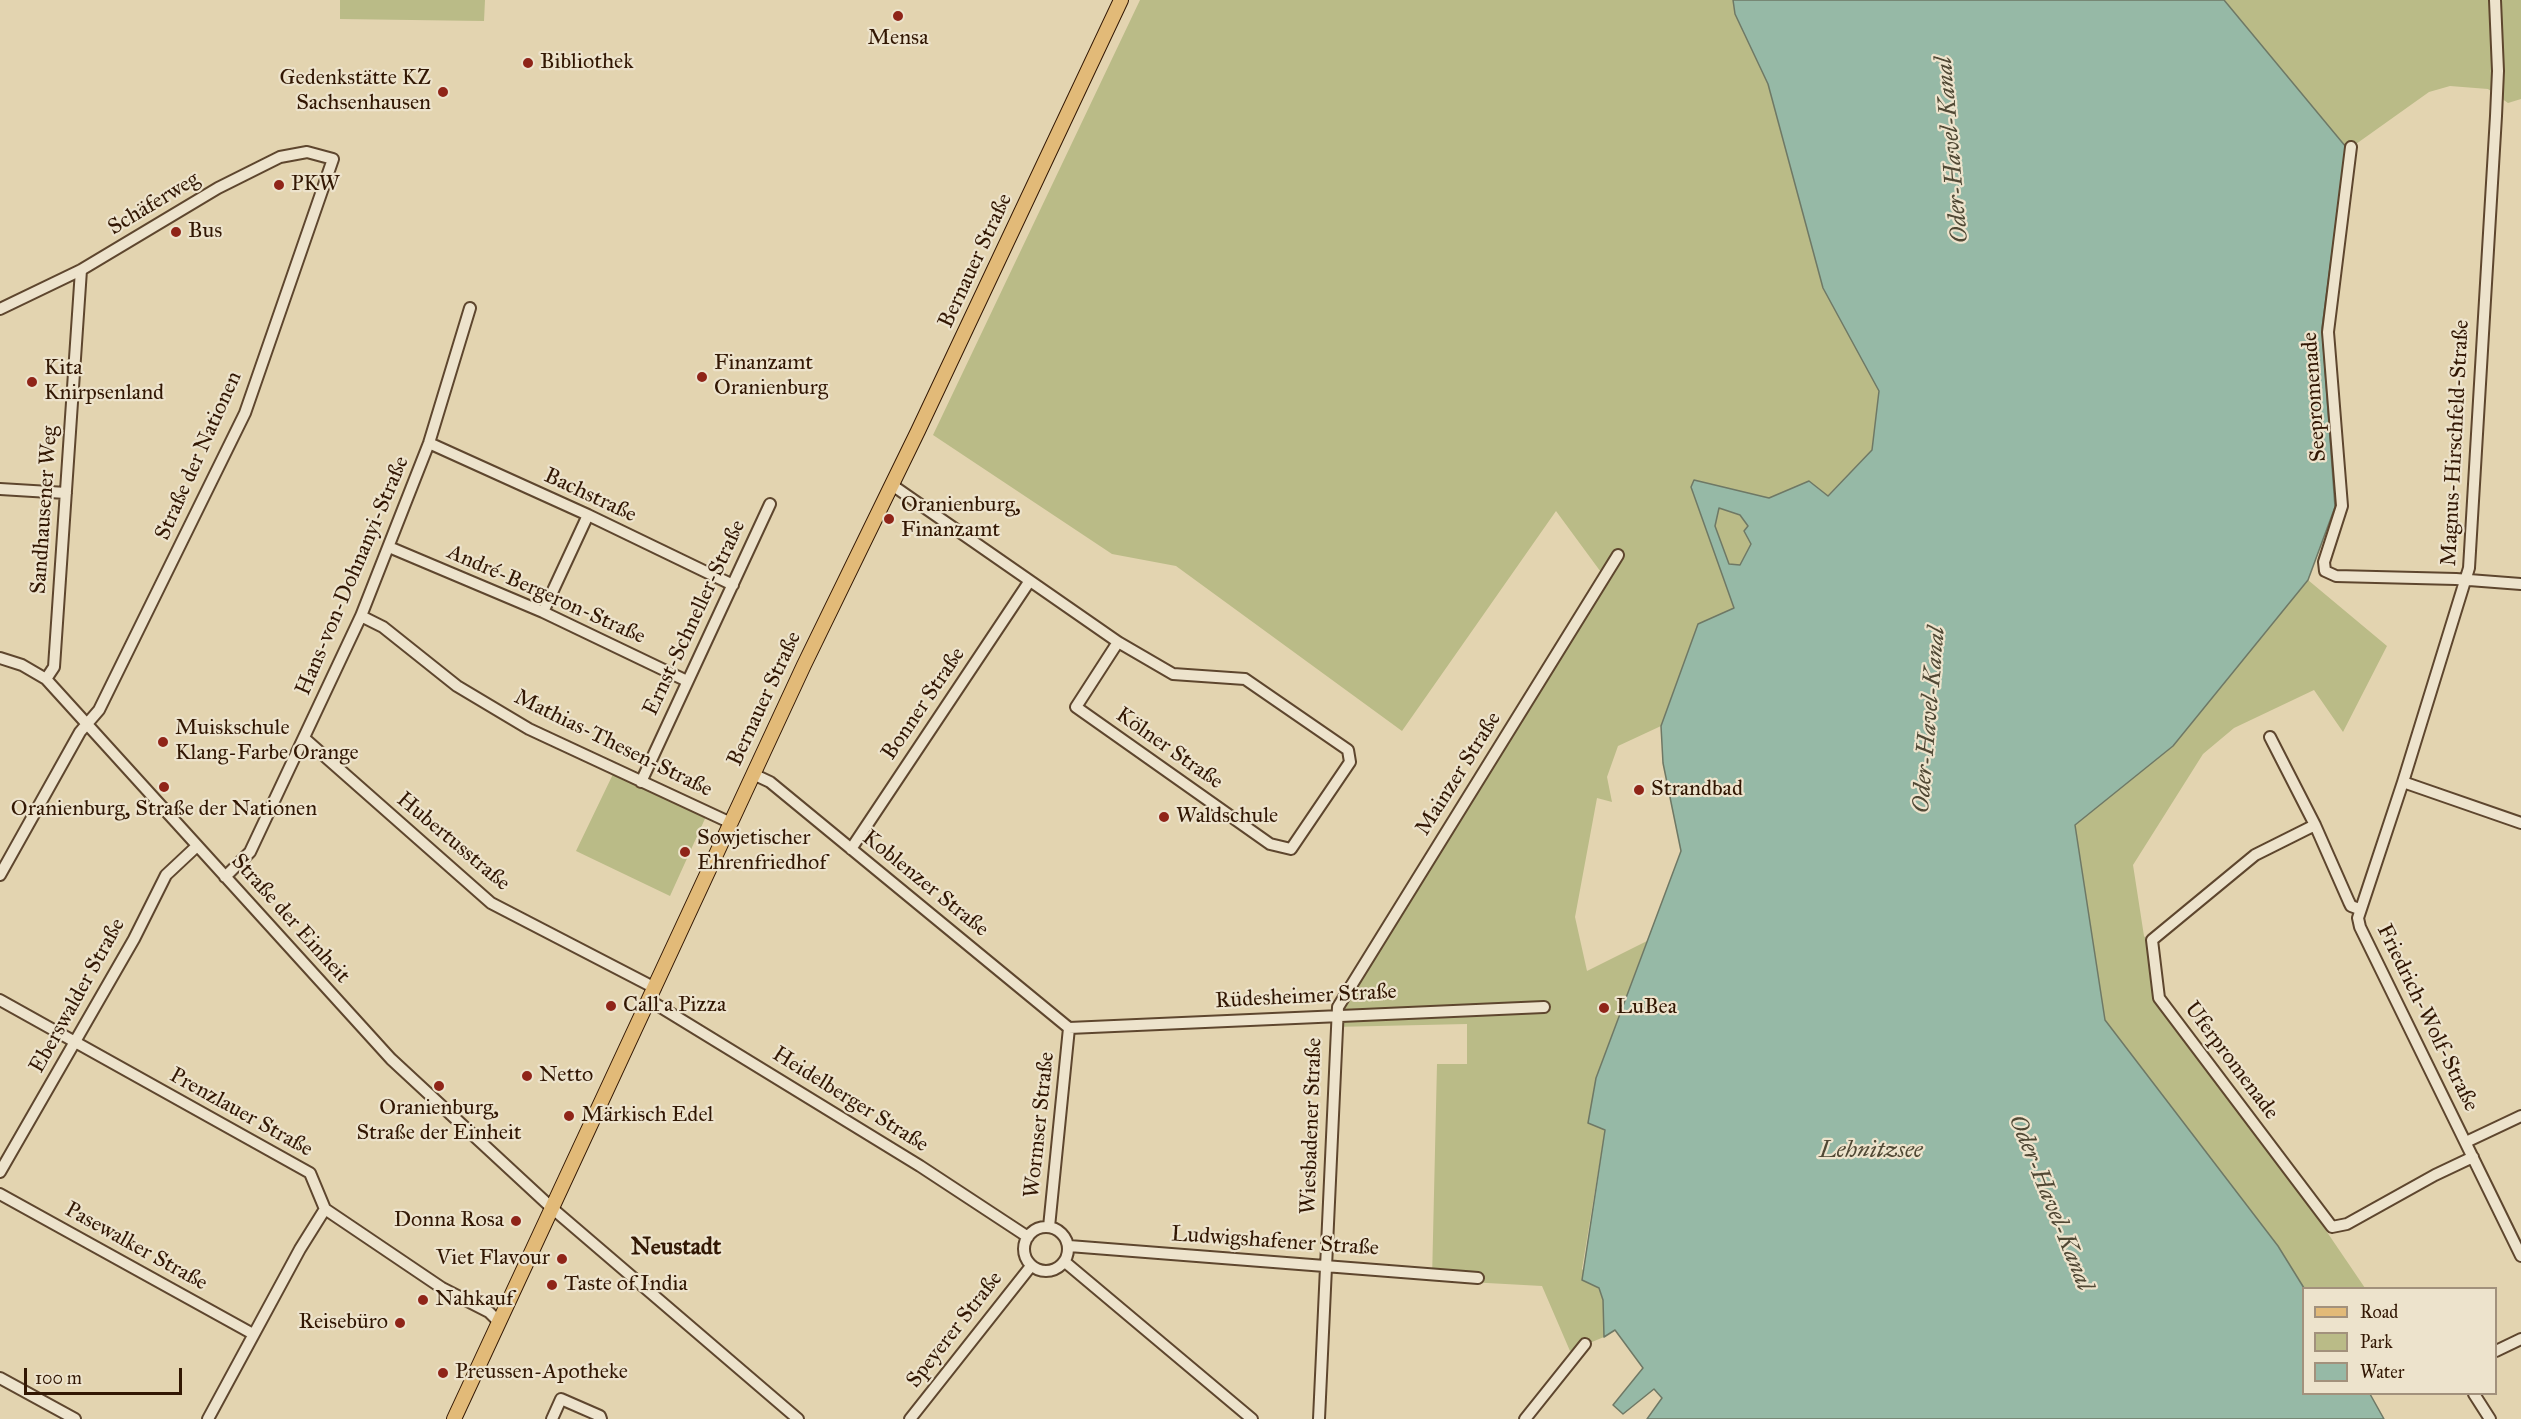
<!DOCTYPE html>
<html>
<head>
<meta charset="utf-8">
<style>
	body { margin:0 }
	#map { position:relative; width:2521px; height:1419px; overflow:hidden; background:#e3d4b0; font-family:"IM FELL Great Primer",serif }
	canvas { display:block }
	.legend { position:absolute; left:2302px; top:1287px; width:195px; height:108px; box-sizing:border-box; background:#ede3cc; border:2px solid #a2917c; margin:0; padding:8px 10px; list-style:none; font-size:18px; color:#321703 }
	.legend li { display:flex; align-items:center; gap:12px; height:30px }
	.legend b { width:30px; border:2px solid #a2917c }
	.scale { position:absolute; left:24px; top:1368px; width:158px; height:27px; box-sizing:border-box; border:3px solid #321703; border-top:0; padding-left:8px; font-size:18px; line-height:21px; white-space:nowrap; color:#321703; -webkit-text-stroke:4px #ede3cc; paint-order:stroke }
</style>
</head>
<body>
<div id="map">
<canvas width="2521" height="1419"></canvas>
<ul class="legend">
<li><b style="height:8px;background:#e2ba78"></b>Road</li>
<li><b style="height:16px;background:#babb87"></b>Park</li>
<li><b style="height:16px;background:#96b9a6"></b>Water</li>
</ul>
<div class="scale">100 m</div>
</div>
<script>
const ctx = document.querySelector('canvas').getContext('2d');
ctx.lineJoin = 'round';
function fillPath(path, color) { ctx.fillStyle = color; ctx.fill(path, 'evenodd'); }
const toPath = rows => new Path2D(rows.map(r => 'M' + r).join(''));
function stroke(path, color, width, dash) { ctx.strokeStyle = color; ctx.lineWidth = width; ctx.lineCap = dash ? 'butt' : 'round'; ctx.setLineDash(dash || []); ctx.stroke(path); }
function label(font, color, halo, rows, align = 'center') {
  ctx.font = font + ' "IM FELL Great Primer",serif'; ctx.lineWidth = 4.5; ctx.setLineDash([]); ctx.textBaseline = 'middle'; ctx.strokeStyle = halo; ctx.fillStyle = color; for (const [text, x, y, turn = 0] of rows) {
    ctx.save(); ctx.translate(x, y); ctx.rotate((+turn || 0) * Math.PI / 180); ctx.textAlign = isNaN(turn) ? turn : align; if (halo) ctx.strokeText(text, 0, 0); ctx.fillText(text, 0, 0); ctx.restore();
  }
}
fillPath(toPath([
	[340,0,485,0,484,21,340,19],
	[1140,0,1733,0,1735,14,1768,84,1823,288,1879,390,1872,450,1827,496,1809,481,1770,498,1694,481,1691,487,1734,608,1698,624,1661,726,1618,746,1607,777,1612,802,1597,798,1575,917,1587,971,1647,941,1596,1078,1588,1123,1605,1130,1582,1269,1599,1288,1603,1300,1604,1337,1570,1351,1542,1286,1432,1280,1437,1064,1467,1064,1467,1024,1333,1027,1338,1007,1606,579,1556,511,1402,731,1176,566,1112,554,933,435],
	[2224,0,2521,0,2521,99,2508,103,2488,89,2450,86,2429,92,2356,144,2346,147],
	[1719,508,1740,515,1748,526,1744,531,1751,544,1740,565,1729,564,1715,526],
	[2308,580,2387,646,2343,732,2314,690,2234,728,2203,754,2133,865,2144,936,2157,955,2163,995,2185,1023,2365,1288,2304,1288,2278,1246,2105,1020,2075,825,2173,746],
	[615,770,708,812,670,896,576,851]
]), '#babb87');
const water = toPath([
	[1733,0,2224,0,2346,147,2322,328,2335,507,2308,580,2173,746,2075,825,2105,1020,2278,1246,2304,1288,2304,1394,2370,1394,2384,1419,1647,1419,1662,1398,1654,1389,1623,1414,1613,1405,1643,1368,1615,1330,1604,1337,1603,1300,1599,1288,1582,1280,1605,1130,1588,1123,1596,1078,1681,851,1663,763,1661,726,1698,624,1734,608,1691,487,1694,480,1769,498,1809,481,1828,496,1872,450,1879,391,1823,288,1768,84,1735,14,1733,0],
	[1719,508,1740,515,1748,526,1744,531,1751,544,1740,565,1729,564,1715,526,1719,508]
]);
fillPath(water, '#96b9a6');
stroke(water, '#6e7865', 1.5);
const minor = toPath([
	[2495,0,2498,71,2496,116,2469,568,2403,782,2358,918,2360,927,2521,1256],
	[2351,147,2328,332,2342,506,2324,562,2325,571,2336,576,2456,579,2521,584],
	[0,309,81,270,218,188,280,157,307,152,333,159,245,413,99,710,80,732,0,875],
	[429,443,588,515,733,585],
	[892,485,1118,642,1173,674,1245,679,1348,750,1350,762,1291,849,1270,844,1076,707,1118,642],
	[0,489,66,493],
	[389,547,543,612,687,681],
	[543,612,588,515],
	[361,616,383,627,457,686,529,729,731,823],
	[0,658,22,665,46,679,391,1059,553,1209,798,1419],
	[46,679,54,667,81,270],
	[2270,737,2315,825,2349,902,2351,906,2359,909],
	[304,738,491,903,655,988],
	[753,774,770,782,1069,1028],
	[641,782,770,504],
	[2403,782,2521,823],
	[2315,825,2255,855,2152,940,2159,998,2332,1227,2347,1224,2435,1175,2473,1157],
	[851,849,1029,582],
	[225,877,250,852,361,616,429,443,470,308],
	[0,1000,310,1173,325,1209,442,1288,489,1312,499,1322],
	[649,1000,920,1166,1028,1237],
	[1069,1028,1544,1007],
	[2466,1142,2521,1116],
	[0,1172,134,939,166,875,197,846],
	[0,1194,253,1334],
	'1024 1249a22 22 0 1 1 44 0a22 22 0 1 1-44 0Z',
	[1049,1227,1069,1028],
	[1069,1246,1478,1278],
	[1065,1262,1252,1419],
	[2496,1351,2521,1339],
	[0,1378,75,1419],
	[2474,1394,2490,1419],
	[208,1419,300,1249,325,1209],
	[552,1419,561,1399,600,1416,601,1419],
	[910,1419,1031,1266],
	[1319,1419,1338,1007,1618,555],
	[1525,1419,1585,1344]
]);
const major = toPath([
	[454,1419,804,665,918,431,1121,0]
]);
stroke(minor, '#5e462e', 14);
stroke(major, '#321703', 16);
stroke(minor, '#ede3cc', 10);
stroke(major, '#e2ba78', 14);
for (const [x, y, r, color] of [
	[898,16,6,"#8f2418"],
	[528,63,6,"#8f2418"],
	[443,92,6,"#8f2418"],
	[279,185,6,"#8f2418"],
	[176,232,6,"#8f2418"],
	[702,377,6,"#8f2418"],
	[32,382,6,"#8f2418"],
	[889,519,6,"#8f2418"],
	[163,742,6,"#8f2418"],
	[164,787,6,"#8f2418"],
	[1639,790,6,"#8f2418"],
	[1164,817,6,"#8f2418"],
	[685,852,6,"#8f2418"],
	[611,1006,6,"#8f2418"],
	[1604,1008,6,"#8f2418"],
	[527,1076,6,"#8f2418"],
	[439,1086,6,"#8f2418"],
	[569,1116,6,"#8f2418"],
	[516,1221,6,"#8f2418"],
	[562,1259,6,"#8f2418"],
	[552,1285,6,"#8f2418"],
	[423,1300,6,"#8f2418"],
	[400,1323,6,"#8f2418"],
	[443,1373,6,"#8f2418"]
]) { const dot = new Path2D(); dot.arc(x, y, r, 0, 2 * Math.PI); ctx.fillStyle = color; ctx.fill(dot); stroke(dot, '#ede3cc', 2); }
label('22px', '#321703', '#ede3cc', [
	["Mensa",898,39,"center"],
	["Bibliothek",540,63],
	["Gedenkstätte KZ",431,79,"right"],
	["Sachsenhausen",431,104,"right"],
	["PKW",291,185],
	["Bus",188,232],
	["Finanzamt",714,364],
	["Oranienburg",714,389],
	["Kita",44,369],
	["Knirpsenland",44,394],
	["Oranienburg,",901,506],
	["Finanzamt",901,531],
	["Muiskschule",175,729],
	["Klang-Farbe Orange",175,754],
	["Strandbad",1651,790],
	["Oranienburg, Straße der Nationen",164,810,"center"],
	["Waldschule",1176,817],
	["Sowjetischer",697,839],
	["Ehrenfriedhof",697,864],
	["Call a Pizza",623,1006],
	["LuBea",1616,1008],
	["Netto",539,1076],
	["Oranienburg,",439,1109,"center"],
	["Straße der Einheit",439,1134,"center"],
	["Märkisch Edel",581,1116],
	["Donna Rosa",504,1221,"right"],
	["Viet Flavour",550,1259,"right"],
	["Taste of India",564,1285],
	["Nahkauf",435,1300],
	["Reisebüro",388,1323,"right"],
	["Preussen-Apotheke",455,1373]
], 'left');
label('22px', '#321703', '#ede3cc', [
	["Schäferweg",154,204,-31],
	["Bernauer Straße",976,261,-65],
	["Seepromenade",2315,397,-94],
	["Magnus-Hirschfeld-Straße",2456,443,-87],
	["Straße der Nationen",199,456,-66],
	["Bachstraße",590,496,25],
	["Sandhausener Weg",45,510,-86],
	["Hans-von-Dohnanyi-Straße",353,576,-67],
	["André-Bergeron-Straße",546,595,24],
	["Ernst-Schneller-Straße",695,618,-65],
	["Bernauer Straße",765,699,-65],
	["Bonner Straße",924,704,-56],
	["Mathias-Thesen-Straße",613,744,26],
	["Kölner Straße",1169,749,35],
	["Mainzer Straße",1459,774,-58],
	["Hubertusstraße",453,842,40],
	["Koblenzer Straße",925,884,39],
	["Straße der Einheit",290,919,48],
	["Eberswalder Straße",78,996,-61],
	["Rüdesheimer Straße",1306,997,-3],
	["Friedrich-Wolf-Straße",2427,1018,64],
	["Uferpromenade",2231,1061,53],
	["Heidelberger Straße",850,1100,32],
	["Prenzlauer Straße",241,1113,29],
	["Wormser Straße",1040,1125,-84],
	["Wiesbadener Straße",1312,1126,-88],
	["Ludwigshafener Straße",1275,1242,4],
	["Pasewalker Straße",136,1247,29],
	["Speyerer Straße",955,1330,-52]
]);
label('italic 24px', '#504834', '#ede3cc', [
	["Oder-Havel-Kanal",1953,150,-95],
	["Oder-Havel-Kanal",1930,720,-85],
	["Lehnitzsee",1871,1151],
	["Oder-Havel-Kanal",2050,1203,68]
]);
label('bold 24px', '#321703', '#ede3cc', [
	["Neustadt",676,1248]
]);
</script>
</body>
</html>
